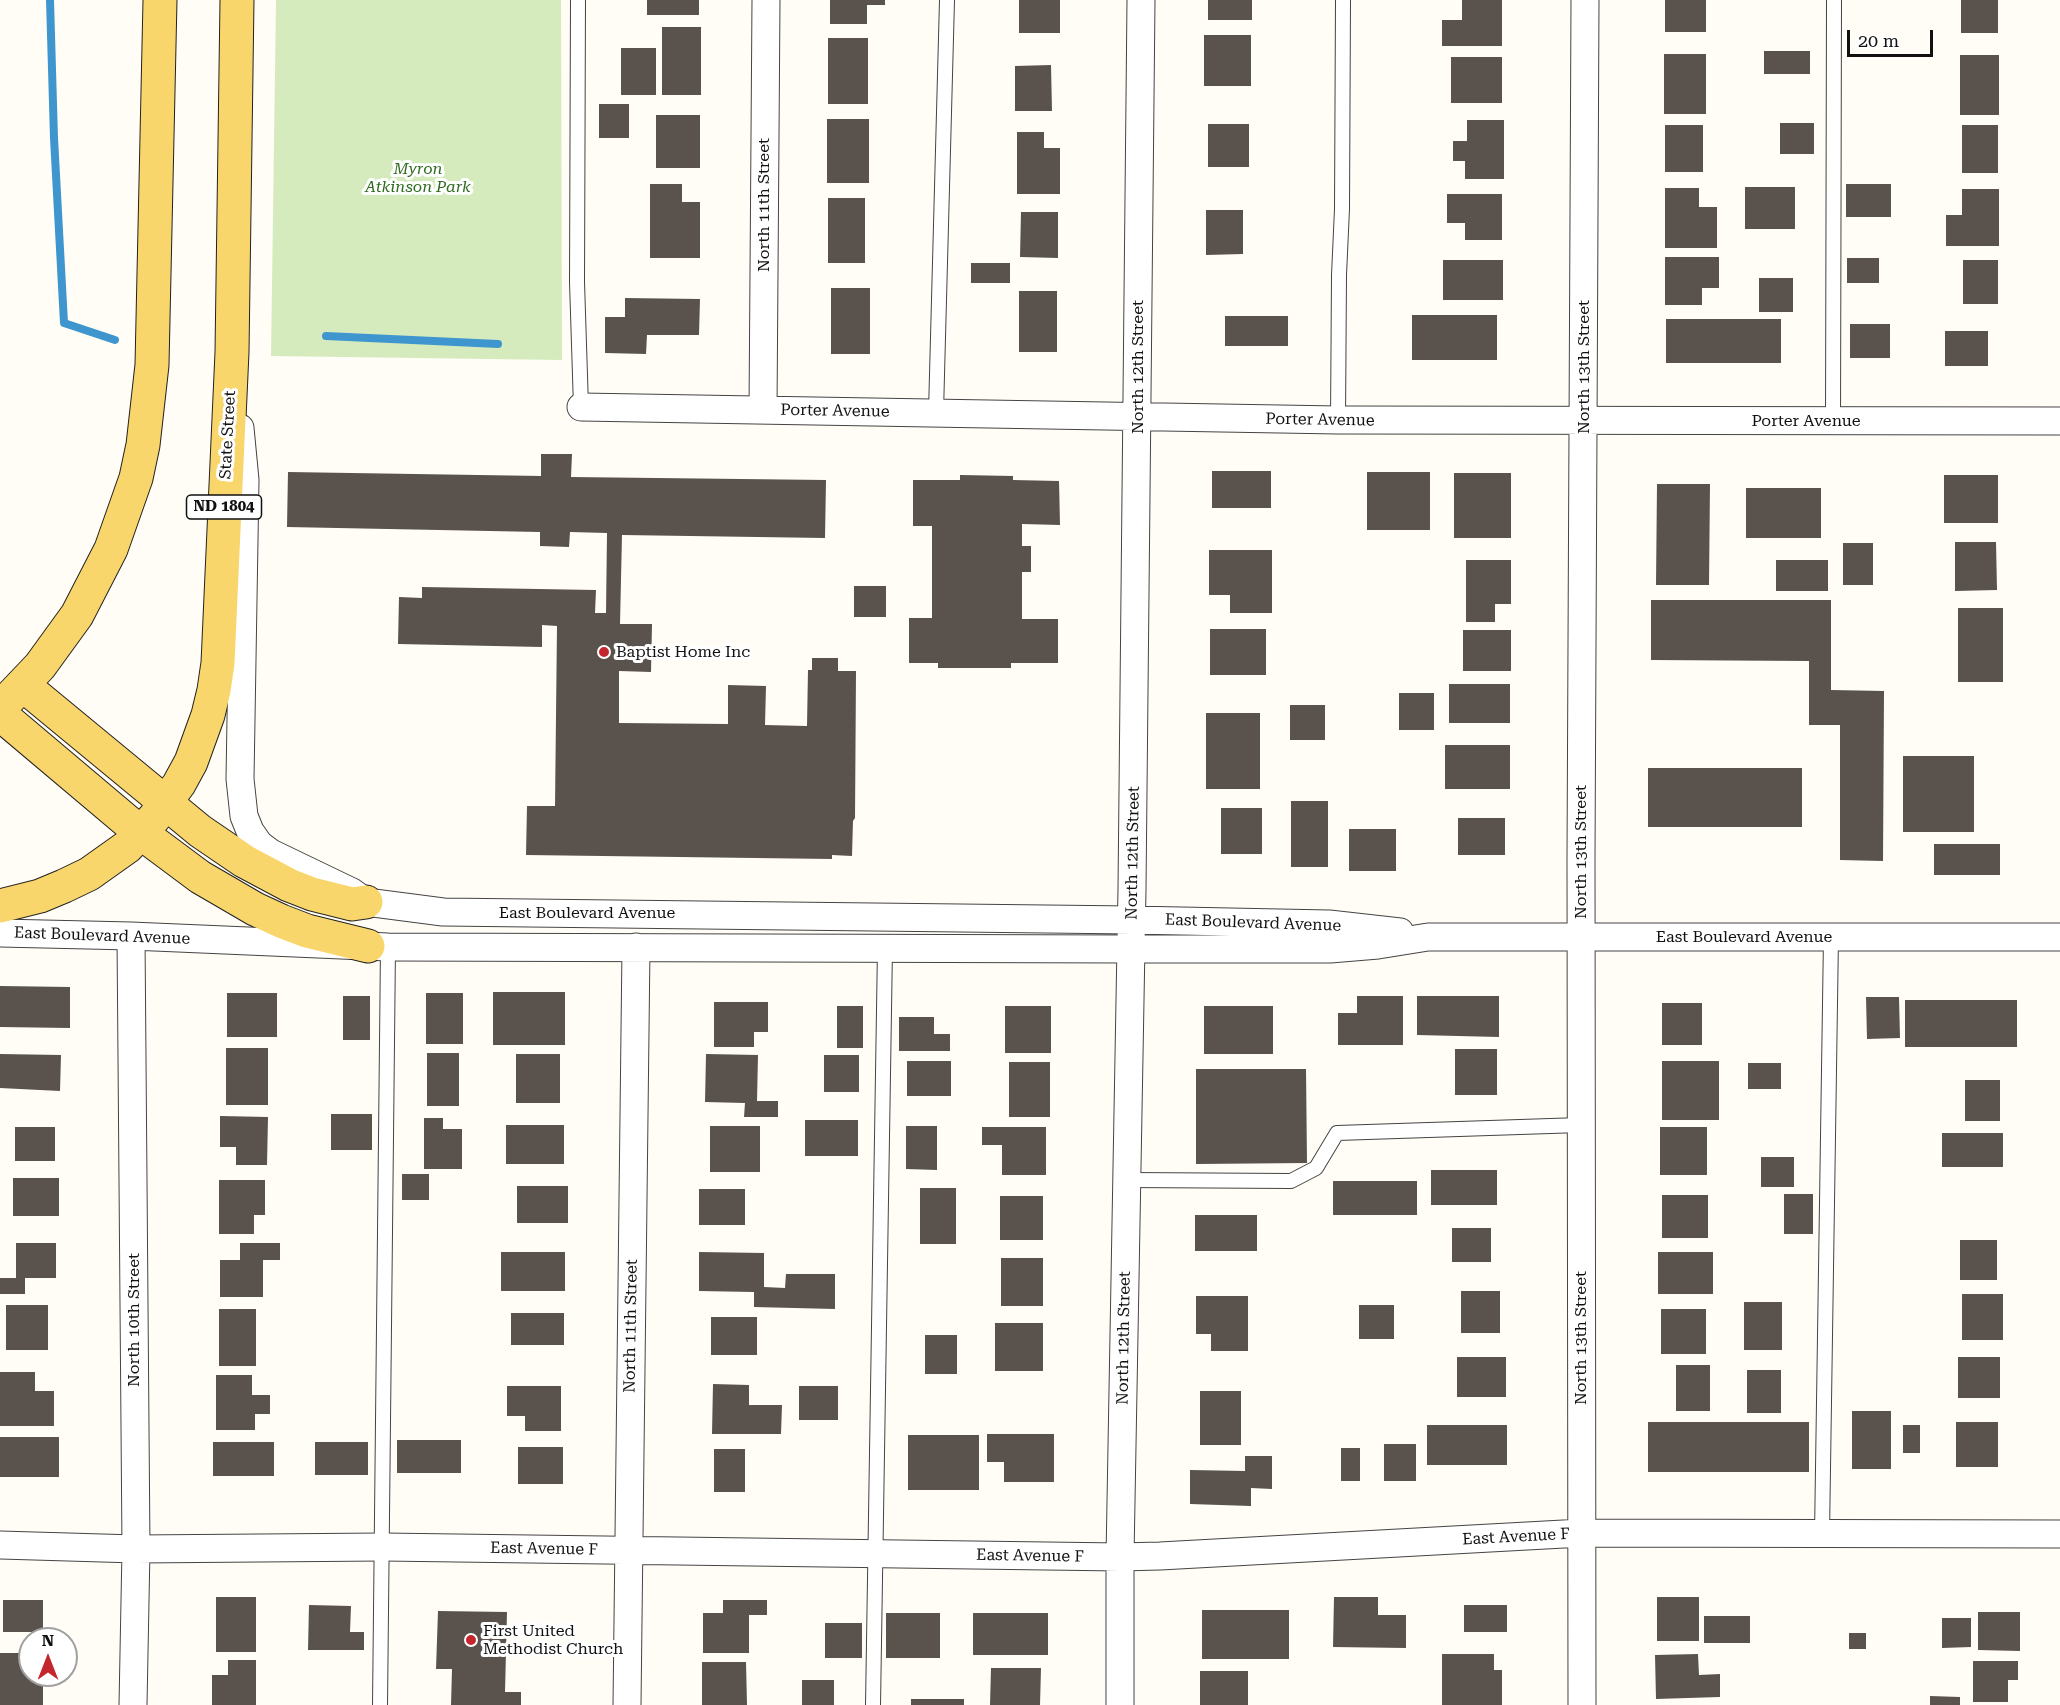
<!DOCTYPE html>
<html>
<head>
<meta charset="utf-8">
<style>
	body { margin:0 }
	#map { position:relative; width:2060px; height:1705px; overflow:hidden; background:#fffdf5; font-family:"Roboto Serif",serif }
	canvas { display:block }
	.north { position:absolute; left:18px; top:1627px; width:60px; height:60px; box-sizing:border-box; background:#fff; border:2px solid #a0a0a0; border-radius:50%; rotate:0deg; font-size:16px; font-weight:700; line-height:24px; text-align:center; color:#111 }
	.north::after { content:''; display:block; margin:auto; width:21px; height:27px; background:#c4262e; clip-path:polygon(50% 0,100% 100%,50% 72%,0 100%) }
	.scale { position:absolute; left:1847px; top:30px; width:86px; height:27px; box-sizing:border-box; border:3px solid #111; border-top:0; padding-left:8px; font-size:18px; line-height:21px; white-space:nowrap; color:#111; -webkit-text-stroke:4px #fff; paint-order:stroke }
</style>
</head>
<body>
<div id="map">
<canvas width="2060" height="1705"></canvas>
<div class="north">N</div>
<div class="scale">20 m</div>
</div>
<script>
const ctx = document.querySelector('canvas').getContext('2d');
ctx.lineJoin = 'round';
function fillPath(path, color) { ctx.fillStyle = color; ctx.fill(path, 'evenodd'); }
const toPath = rows => new Path2D(rows.map(r => 'M' + r).join(''));
function stroke(path, color, width, dash) { ctx.strokeStyle = color; ctx.lineWidth = width; ctx.lineCap = dash ? 'butt' : 'round'; ctx.setLineDash(dash || []); ctx.stroke(path); }
function label(font, color, halo, rows, align = 'center') {
  ctx.font = font + ' "Roboto Serif",serif'; ctx.lineWidth = 6; ctx.setLineDash([]); ctx.textBaseline = 'middle'; ctx.strokeStyle = halo; ctx.fillStyle = color; for (const [text, x, y, turn = 0] of rows) {
    ctx.save(); ctx.translate(x, y); ctx.rotate((+turn || 0) * Math.PI / 180); ctx.textAlign = isNaN(turn) ? turn : align; if (halo) ctx.strokeText(text, 0, 0); ctx.fillText(text, 0, 0); ctx.restore();
  }
}
fillPath(toPath([
	[276,0,561,0,562,360,271,356]
]), '#d5ebbd');
stroke(toPath([
	[50,0,54,138,64,323,115,340],
	[326,336,498,344]
]), '#3f96cf', 8);
fillPath(toPath([
	[647,0,699,0,699,15,647,15],
	[830,0,885,0,885,5,867,5,867,24,830,24],
	[1019,0,1060,0,1060,33,1019,33],
	[1208,0,1252,0,1252,20,1208,20],
	[1462,0,1502,0,1502,46,1442,46,1442,20,1462,20],
	[1665,0,1706,0,1706,32,1665,32],
	[1961,0,1998,0,1998,33,1961,33],
	[662,27,701,27,701,95,662,95],
	[1204,35,1251,35,1251,86,1204,86],
	[828,38,868,38,868,104,828,104],
	[621,48,656,48,656,95,621,95],
	[1764,51,1810,51,1810,74,1764,74],
	[1664,54,1706,54,1706,114,1664,114],
	[1960,55,1999,55,1999,115,1960,115],
	[1451,57,1502,57,1502,103,1451,103],
	[1051,65,1052,111,1015,111,1015,66],
	[599,104,629,104,629,138,599,138],
	[656,115,700,115,700,168,656,168],
	[827,119,869,119,869,183,827,183],
	[1467,120,1504,120,1504,179,1465,179,1465,161,1453,161,1453,141,1467,141],
	[1780,123,1814,123,1814,154,1780,154],
	[1208,124,1249,124,1249,167,1208,167],
	[1665,125,1703,125,1703,172,1665,172],
	[1962,125,1998,125,1998,173,1962,173],
	[1017,132,1044,132,1044,148,1060,148,1060,194,1017,194],
	[650,184,682,184,682,202,700,202,700,258,650,258],
	[1846,184,1891,184,1891,217,1846,217],
	[1745,187,1795,187,1795,229,1745,229],
	[1665,188,1699,188,1699,207,1717,207,1717,248,1665,248],
	[1962,189,1999,189,1999,246,1946,246,1946,215,1962,215],
	[1447,194,1502,194,1502,240,1465,240,1465,223,1447,223],
	[828,198,865,198,865,263,828,263],
	[1206,210,1243,210,1243,254,1206,255],
	[1021,212,1058,212,1058,258,1020,257],
	[1665,257,1719,257,1719,288,1702,288,1702,305,1665,305],
	[1847,258,1879,258,1879,283,1847,283],
	[1443,260,1503,260,1503,300,1443,300],
	[1963,260,1998,260,1998,304,1963,304],
	[971,263,1010,263,1010,283,971,283],
	[1759,278,1793,278,1793,312,1759,312],
	[831,288,870,288,870,354,831,354],
	[1019,291,1057,291,1057,352,1019,352],
	[625,298,700,299,699,335,647,335,646,354,605,353,605,317,625,317],
	[1412,315,1497,315,1497,360,1412,360],
	[1225,316,1288,316,1288,346,1225,346],
	[1666,319,1781,319,1781,363,1666,363],
	[1850,324,1890,324,1890,358,1850,358],
	[1945,331,1988,331,1988,366,1945,366],
	[541,454,572,454,571,477,826,480,825,538,622,535,620,624,652,624,651,672,619,671,619,723,728,724,728,685,766,686,765,725,807,726,808,670,812,670,812,658,838,658,838,671,856,671,855,818,853,821,852,856,832,855,832,859,526,855,527,806,555,806,557,626,542,625,542,647,398,644,399,597,422,598,422,587,596,590,595,613,606,613,607,533,570,532,569,547,540,546,540,532,287,527,288,472,541,476],
	[1212,471,1271,471,1271,508,1212,508],
	[1367,472,1430,472,1430,530,1367,530],
	[1454,473,1511,473,1511,538,1454,538],
	[960,475,1013,476,1013,480,1059,481,1060,525,1022,524,1022,546,1031,546,1031,572,1022,572,1022,619,1058,619,1058,663,1011,663,1011,668,938,668,938,663,909,663,909,618,932,618,932,526,913,526,913,480,960,480],
	[1944,475,1998,475,1998,523,1944,523],
	[1657,484,1710,484,1709,585,1656,585],
	[1746,488,1821,488,1821,538,1746,538],
	[1955,542,1996,542,1997,590,1955,591],
	[1843,543,1873,543,1873,585,1843,585],
	[1209,550,1272,550,1272,613,1230,613,1230,595,1209,595],
	[1466,560,1511,560,1511,604,1495,604,1495,622,1466,622],
	[1776,560,1828,560,1828,591,1776,591],
	[854,586,886,586,886,617,854,617],
	[1651,600,1831,600,1831,690,1884,691,1883,861,1840,860,1840,725,1809,725,1809,661,1651,660],
	[1958,608,2003,608,2003,682,1958,682],
	[1210,629,1266,629,1266,675,1210,675],
	[1463,630,1511,630,1511,671,1463,671],
	[1449,684,1510,684,1510,723,1449,723],
	[1399,693,1434,693,1434,730,1399,730],
	[1290,705,1325,705,1325,740,1290,740],
	[1206,713,1260,713,1260,789,1206,789],
	[1445,745,1510,745,1510,789,1445,789],
	[1903,756,1974,756,1974,832,1903,832],
	[1648,768,1802,768,1802,827,1648,827],
	[1291,801,1328,801,1328,867,1291,867],
	[1221,808,1262,808,1262,854,1221,854],
	[1458,818,1505,818,1505,855,1458,855],
	[1349,829,1396,829,1396,871,1349,871],
	[1934,844,2000,844,2000,875,1934,875],
	[0,986,70,987,70,1028,0,1027],
	[493,992,565,992,565,1045,493,1045],
	[227,993,277,993,277,1037,227,1037],
	[426,993,463,993,463,1044,426,1044],
	[343,996,370,996,370,1040,343,1040],
	[1357,996,1403,996,1403,1045,1338,1045,1338,1013,1357,1013],
	[1417,996,1499,996,1499,1037,1417,1035],
	[1866,997,1899,997,1900,1038,1867,1039],
	[1905,1000,2017,1000,2017,1047,1905,1047],
	[714,1002,768,1002,768,1032,754,1032,754,1047,714,1047],
	[1662,1003,1702,1003,1702,1045,1662,1045],
	[837,1006,863,1006,863,1048,837,1048],
	[1005,1006,1051,1006,1051,1053,1005,1053],
	[1204,1006,1273,1006,1273,1054,1204,1054],
	[899,1017,934,1017,934,1034,950,1034,950,1051,899,1051],
	[226,1048,268,1048,268,1105,226,1105],
	[1455,1049,1497,1049,1497,1095,1455,1095],
	[427,1053,459,1053,459,1106,427,1106],
	[0,1054,61,1055,60,1091,0,1088],
	[516,1054,560,1054,560,1103,516,1103],
	[706,1054,758,1055,757,1101,778,1101,778,1117,744,1117,745,1103,705,1102],
	[824,1055,859,1055,859,1092,824,1092],
	[907,1061,951,1061,951,1096,907,1096],
	[1662,1061,1719,1061,1719,1120,1662,1120],
	[1009,1062,1050,1062,1050,1117,1009,1117],
	[1748,1063,1781,1063,1781,1089,1748,1089],
	[1196,1069,1306,1069,1307,1163,1196,1164],
	[1965,1080,2000,1080,2000,1121,1965,1121],
	[331,1114,372,1114,372,1150,331,1150],
	[220,1116,268,1117,267,1165,236,1165,236,1147,220,1147],
	[424,1118,443,1118,443,1129,462,1129,462,1169,424,1169],
	[805,1120,858,1120,858,1156,805,1156],
	[506,1125,564,1125,564,1164,506,1164],
	[710,1126,760,1126,760,1172,710,1172],
	[906,1126,937,1126,937,1170,906,1169],
	[15,1127,55,1127,55,1161,15,1161],
	[982,1127,1046,1127,1046,1175,1002,1175,1002,1145,982,1145],
	[1660,1127,1707,1127,1707,1175,1660,1175],
	[1942,1133,2003,1133,2003,1167,1942,1167],
	[1761,1157,1794,1157,1794,1187,1761,1187],
	[1431,1170,1497,1170,1497,1205,1431,1205],
	[402,1174,429,1174,429,1200,402,1200],
	[13,1178,59,1178,59,1216,13,1216],
	[219,1180,265,1180,265,1215,254,1215,254,1234,219,1234],
	[1333,1181,1417,1181,1417,1215,1333,1215],
	[517,1186,568,1186,568,1223,517,1223],
	[920,1188,956,1188,956,1244,920,1244],
	[699,1189,745,1189,745,1225,699,1225],
	[1784,1194,1813,1194,1813,1234,1784,1234],
	[1662,1195,1708,1195,1708,1238,1662,1238],
	[1000,1196,1043,1196,1043,1240,1000,1240],
	[1195,1215,1257,1215,1257,1251,1195,1251],
	[1452,1228,1491,1228,1491,1262,1452,1262],
	[1960,1240,1997,1240,1997,1280,1960,1280],
	[16,1243,56,1243,56,1278,25,1278,25,1294,0,1294,0,1278,16,1278],
	[240,1243,280,1243,280,1260,263,1260,263,1297,220,1297,220,1260,240,1260],
	[501,1252,565,1252,565,1291,501,1291],
	[699,1252,764,1253,764,1287,785,1288,786,1274,835,1274,835,1309,754,1307,754,1292,699,1291],
	[1658,1252,1713,1252,1713,1294,1658,1294],
	[1001,1258,1043,1258,1043,1306,1001,1306],
	[1461,1291,1500,1291,1500,1333,1461,1333],
	[1962,1294,2003,1294,2003,1340,1962,1340],
	[1196,1296,1248,1296,1248,1351,1211,1351,1211,1334,1196,1334],
	[1744,1302,1782,1302,1782,1350,1744,1350],
	[6,1305,48,1305,48,1350,6,1350],
	[1359,1305,1394,1305,1394,1339,1359,1339],
	[219,1309,256,1309,256,1366,219,1366],
	[1661,1309,1706,1309,1706,1354,1661,1354],
	[511,1313,564,1313,564,1345,511,1345],
	[711,1317,757,1317,757,1355,711,1355],
	[995,1323,1043,1323,1043,1371,995,1371],
	[925,1335,957,1335,957,1374,925,1374],
	[1457,1357,1506,1357,1506,1397,1457,1397],
	[1958,1357,2000,1357,2000,1398,1958,1398],
	[1676,1365,1710,1365,1710,1411,1676,1411],
	[1747,1370,1781,1370,1781,1413,1747,1413],
	[0,1372,35,1372,35,1391,54,1391,54,1426,0,1426],
	[216,1375,252,1375,252,1395,270,1395,270,1414,255,1414,255,1430,216,1430],
	[713,1384,749,1385,749,1405,782,1405,781,1434,712,1434],
	[507,1386,561,1386,561,1431,525,1431,525,1416,507,1416],
	[799,1386,838,1386,838,1420,799,1420],
	[1200,1391,1241,1391,1241,1445,1200,1445],
	[1852,1411,1891,1411,1891,1469,1852,1469],
	[1648,1422,1809,1422,1809,1472,1648,1472],
	[1956,1422,1998,1422,1998,1467,1956,1467],
	[1427,1425,1507,1425,1507,1465,1427,1465],
	[1903,1425,1920,1425,1920,1453,1903,1453],
	[987,1434,1054,1434,1054,1482,1004,1482,1004,1462,987,1462],
	[908,1435,979,1435,979,1490,908,1490],
	[0,1437,59,1437,59,1477,0,1477],
	[397,1440,461,1440,461,1473,397,1473],
	[213,1442,274,1442,274,1476,213,1476],
	[315,1442,368,1442,368,1475,315,1475],
	[1384,1444,1416,1444,1416,1481,1384,1481],
	[518,1447,563,1447,563,1484,518,1484],
	[1341,1448,1360,1448,1360,1481,1341,1481],
	[714,1449,745,1449,745,1492,714,1492],
	[1245,1456,1272,1456,1272,1489,1251,1488,1251,1506,1190,1504,1190,1470,1245,1471],
	[216,1597,256,1597,256,1652,216,1652],
	[1334,1597,1378,1597,1378,1615,1406,1615,1406,1648,1333,1647],
	[1657,1597,1699,1597,1699,1641,1657,1641],
	[3,1600,43,1600,43,1632,3,1632],
	[723,1600,767,1600,767,1615,749,1615,749,1653,703,1653,703,1613,723,1613],
	[309,1605,351,1606,350,1632,364,1632,364,1650,308,1650],
	[1464,1605,1507,1605,1507,1632,1464,1632],
	[1202,1610,1289,1610,1289,1659,1202,1659],
	[438,1611,507,1612,505,1692,521,1692,521,1705,451,1705,452,1669,436,1669],
	[1978,1612,2020,1612,2020,1651,1978,1650],
	[886,1613,940,1613,940,1658,886,1658],
	[973,1613,1048,1613,1048,1655,973,1655],
	[1704,1616,1750,1616,1750,1643,1704,1643],
	[1942,1618,1971,1618,1971,1647,1942,1648],
	[825,1623,862,1623,862,1658,825,1658],
	[1849,1633,1866,1633,1866,1649,1849,1649],
	[0,1653,26,1653,26,1671,30,1671,30,1675,43,1675,43,1705,0,1705],
	[1442,1654,1494,1654,1494,1670,1502,1670,1502,1705,1442,1705],
	[1698,1654,1699,1675,1720,1674,1720,1697,1656,1699,1655,1655],
	[228,1660,256,1660,256,1705,212,1705,212,1675,228,1675],
	[1973,1661,2018,1661,2018,1680,2008,1680,2008,1702,1973,1702],
	[702,1662,746,1662,747,1705,702,1705],
	[991,1668,1041,1668,1040,1705,990,1705],
	[1200,1671,1248,1671,1248,1705,1200,1705],
	[802,1680,834,1680,834,1705,802,1705],
	[1930,1696,1960,1697,1960,1705,1930,1705],
	[911,1699,964,1699,964,1705,911,1705]
]), '#5a524d');
const lane = toPath([
	[578,0,577,282,581,407],
	[936,412,947,0],
	[1338,420,1339,275,1342,209,1343,0],
	[1833,421,1834,0],
	[1127,1180,1291,1181,1316,1168,1337,1133,1581,1125],
	[1822,1534,1831,937],
	[380,1705,388,947],
	[873,1705,885,947]
]);
const street = toPath([
	[581,407,1338,420,2060,421],
	[763,410,766,0],
	[240,428,245,480,240,779,244,816,250,831,259,844,271,853,352,892,366,902,443,912,1132,920,1329,924,1400,932],
	[0,933,131,936,388,947,1131,949,1330,949,1378,945,1428,937,2060,937],
	[131,936,136,1549,133,1705],
	[0,1545,136,1549,383,1547,1120,1557,1160,1556,1582,1533,2060,1534],
	[627,1705,636,947],
	[1120,1705,1120,1557,1132,889,1141,0],
	[1582,1705,1581,858,1585,0]
]);
const primary = toPath([
	[23,685,200,831,244,861,289,885,312,894,352,904,366,902],
	[0,708,40,666,77,615,111,549,136,478,143,445,152,365,160,0],
	[0,714,141,833,200,877,255,909,281,921,307,931,368,946],
	[0,906,40,896,64,886,89,874,127,847,154,818,179,784,191,762,208,715,214,690,218,663,232,352,237,0]
]);
stroke(lane, '#444', 16);
stroke(street, '#444', 29);
stroke(primary, '#222', 35);
stroke(lane, '#fff', 14);
stroke(street, '#fff', 27);
stroke(primary, '#f9d66b', 33);
for (const [x, y, r, color] of [
	[604,652,6,"#c4262e"],
	[471,1640,6,"#c4262e"]
]) { const dot = new Path2D(); dot.arc(x, y, r, 0, 2 * Math.PI); ctx.fillStyle = color; ctx.fill(dot); stroke(dot, '#fff', 2); }
for (const [x, y, w] of [
	[224,507,75]
]) { const box = new Path2D(); box.roundRect(x - w / 2, y - 12, w, 24, 4.5); ctx.fillStyle = '#fff'; ctx.fill(box); stroke(box, '#111', 1.5); }
label('bold 15px', '#111', null, [
	["ND 1804",224,507]
]);
label('italic 16px', '#2f6b1f', '#fff', [
	["Myron",418,169],
	["Atkinson Park",418,187]
]);
label('16px', '#111', '#fff', [
	["North 11th Street",764,205,-90],
	["North 12th Street",1138,367,-90],
	["North 13th Street",1584,367,-90],
	["Porter Avenue",835,411,1],
	["Porter Avenue",1320,420,1],
	["Porter Avenue",1806,421],
	["State Street",228,435,-87],
	["North 13th Street",1581,852,-90],
	["North 12th Street",1133,853,-89],
	["East Boulevard Avenue",587,913],
	["East Boulevard Avenue",1253,923,2],
	["East Boulevard Avenue",102,936,2],
	["East Boulevard Avenue",1744,937],
	["North 10th Street",134,1320,-90],
	["North 11th Street",631,1326,-89],
	["North 12th Street",1124,1338,-89],
	["North 13th Street",1581,1338,-90],
	["East Avenue F",1516,1537,-3],
	["East Avenue F",544,1549,1],
	["East Avenue F",1030,1556,1]
]);
label('16px', '#111', '#fff', [
	["Baptist Home Inc",616,652],
	["First United",483,1631],
	["Methodist Church",483,1649]
], 'left');
</script>
</body>
</html>
